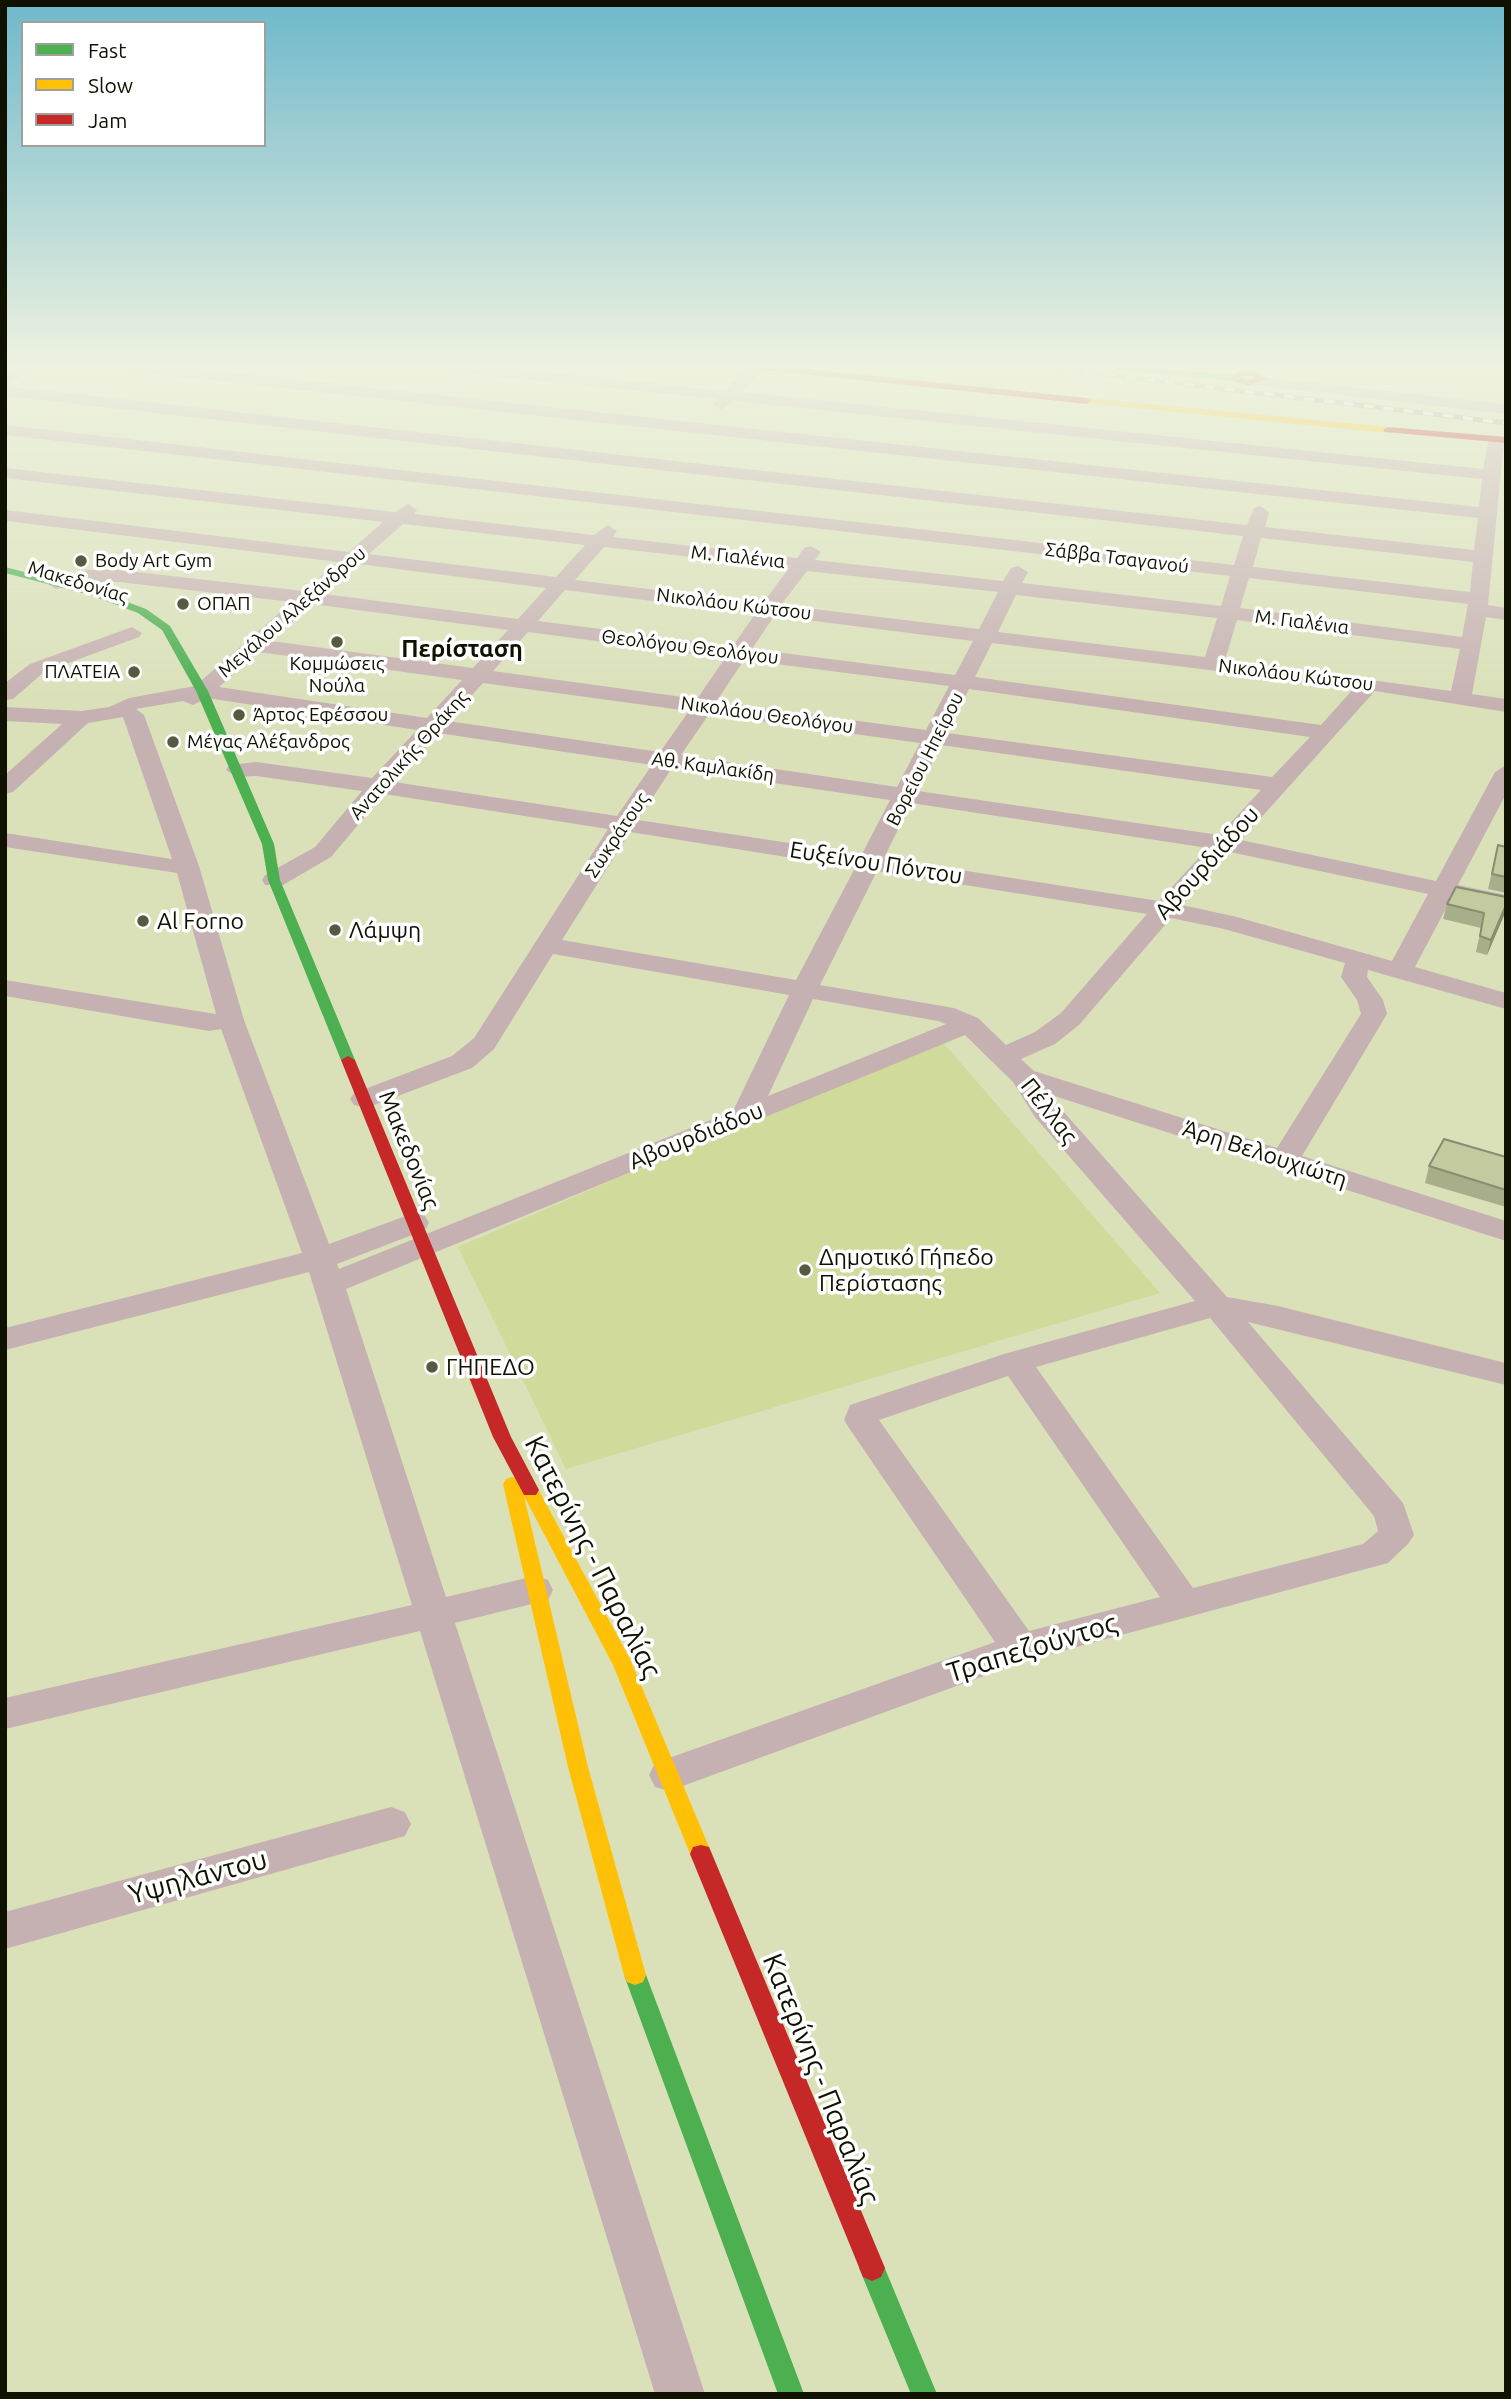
<!DOCTYPE html>
<html>
<head>
<meta charset="utf-8">
<style>
	body { margin:0 }
	#map { position:relative; width:1511px; height:2399px; overflow:hidden; background:#dae1b9; font-family:Ubuntu,sans-serif }
	canvas { display:block }
	.frame { position:absolute; inset:0; border:7px solid #0f1200; pointer-events:none }
	.legend { position:absolute; left:21px; top:21px; width:245px; height:126px; box-sizing:border-box; background:#fff; border:2px solid #9fa099; margin:0; padding:9px 12px; list-style:none; font-size:21px; color:#0f1200 }
	.legend li { display:flex; align-items:center; gap:14px; height:35px }
	.legend b { width:35px; border:2px solid #9fa099 }
</style>
</head>
<body>
<div id="map">
<canvas width="1511" height="2399"></canvas>
<div class="frame"></div>
<ul class="legend">
<li><b style="height:9px;background:#4caf50"></b>Fast</li>
<li><b style="height:9px;background:#ffc107"></b>Slow</li>
<li><b style="height:9px;background:#c62828"></b>Jam</li>
</ul>
</div>
<script>
const ctx = document.querySelector('canvas').getContext('2d');
ctx.lineJoin = 'round';
function fillPath(path, color) { ctx.fillStyle = color; ctx.fill(path, 'evenodd'); }
const toPath = rows => new Path2D(rows.map(r => 'M' + r).join(''));
function stroke(path, color, width, dash) { ctx.strokeStyle = color; ctx.lineWidth = width; ctx.lineCap = dash ? 'butt' : 'round'; ctx.setLineDash(dash || []); ctx.stroke(path); }
function label(font, color, halo, rows, align = 'center') {
  ctx.font = font + ' Ubuntu,sans-serif'; ctx.lineWidth = 7; ctx.setLineDash([]); ctx.textBaseline = 'middle'; ctx.strokeStyle = halo; ctx.fillStyle = color; for (const [text, x, y, turn = 0] of rows) {
    ctx.save(); ctx.translate(x, y); ctx.rotate((+turn || 0) * Math.PI / 180); ctx.textAlign = isNaN(turn) ? turn : align; if (halo) ctx.strokeText(text, 0, 0); ctx.fillText(text, 0, 0); ctx.restore();
  }
}
fillPath(toPath([
	[940,1039,1160,1293,566,1469,458,1247]
]), '#cfda9b');
fillPath(toPath([
	[17,367,36,367,5,386,5,374,17,367],
	[126,367,179,367,1479,507,1482,479,734,401,721,410,713,405,717,399,451,372,443,367,498,367,725,391,747,367,764,367,742,392,1483,469,1489,438,1501,438,1504,442,1488,605,1506,608,1506,620,1486,617,1472,694,1506,699,1506,712,1375,691,1241,840,1436,881,1495,772,1506,765,1506,794,1458,885,1506,895,1506,910,1451,899,1415,967,1506,993,1506,1009,1368,970,1367,977,1383,1000,1387,1014,1302,1156,1506,1221,1506,1241,1048,1094,1227,1297,1278,1306,1506,1363,1506,1385,1248,1322,1403,1503,1414,1535,1408,1544,1388,1563,1025,1661,669,1791,655,1787,649,1775,655,1763,995,1642,849,1428,844,1420,850,1405,1004,1354,1195,1301,1035,1117,1013,1082,965,1035,346,1289,446,1597,535,1576,548,1580,553,1590,548,1600,455,1623,705,2394,655,2394,420,1631,5,1729,5,1698,412,1605,309,1272,5,1350,5,1328,302,1253,221,1029,209,1031,5,996,5,980,216,1014,177,873,5,847,5,833,172,859,123,717,88,723,13,792,5,794,5,775,62,724,5,721,5,707,81,711,109,707,129,698,195,686,292,602,119,582,88,582,56,589,46,583,49,579,88,570,119,570,304,591,338,562,6,521,5,510,349,552,383,522,5,478,5,468,395,512,408,504,417,510,414,514,594,535,608,525,617,531,613,537,797,558,804,548,811,546,821,552,815,560,1003,581,1011,568,1018,566,1028,572,1022,583,1221,606,1230,576,5,435,5,425,1234,565,1243,536,5,396,5,386,1247,525,1254,508,1260,506,1269,512,1265,527,1474,550,1478,518,134,372,126,367],
	[403,524,585,545,556,577,369,554,403,524],
	[1261,538,1473,562,1470,592,1253,567,1261,538],
	[604,547,789,568,763,603,575,580,604,547],
	[358,564,546,588,518,619,324,594,358,564],
	[807,571,998,592,979,629,781,605,807,571],
	[1249,578,1468,604,1462,637,1240,608,1249,578],
	[565,590,755,614,733,646,538,621,565,590],
	[1016,595,1217,618,1205,657,998,632,1016,595],
	[312,604,508,630,473,668,271,641,312,604],
	[774,616,973,641,955,675,752,649,774,616],
	[1237,620,1460,649,1451,691,1225,660,1237,620],
	[528,632,725,658,697,699,493,671,528,632],
	[992,643,1354,688,1321,725,975,677,992,643],
	[259,652,462,680,427,718,219,687,259,652],
	[744,660,949,686,926,730,716,702,744,660],
	[483,683,689,711,660,752,448,721,483,683],
	[969,689,1310,737,1272,777,947,733,969,689],
	[207,698,417,730,372,778,256,762,229,765,226,770,237,777,256,776,362,791,315,847,265,875,262,880,265,885,283,885,331,857,384,794,608,829,474,1038,452,1056,354,1093,350,1099,354,1105,364,1107,374,1105,472,1068,494,1049,553,954,789,995,733,1111,339,1269,337,1264,425,1230,429,1223,425,1216,414,1213,329,1244,244,1020,199,866,144,715,136,709,183,701,193,705,207,698],
	[709,714,920,743,897,787,681,755,709,714],
	[438,733,652,765,617,816,394,782,438,733],
	[941,745,1261,790,1219,835,918,791,941,745],
	[672,768,890,800,862,854,638,820,672,768],
	[911,803,1208,848,1159,901,884,858,911,803],
	[630,832,855,868,796,980,562,940,630,832],
	[1230,852,1428,894,1392,961,1237,917,1182,905,1230,852],
	[877,871,1147,914,1061,1013,1035,1032,1006,1045,978,1018,954,1008,820,985,877,871],
	[1171,918,1224,929,1345,963,1341,977,1357,1000,1361,1014,1277,1148,1034,1071,1021,1059,1055,1044,1079,1025,1171,918],
	[813,999,938,1021,946,1024,768,1096,813,999],
	[1210,1318,1374,1516,1378,1531,1363,1544,1193,1588,1036,1367,1210,1318],
	[1008,1376,1160,1597,1029,1631,879,1420,1008,1376],
	[1260,377,1506,404,1506,414,1254,385,1254,379,1260,377],
	[132,627,142,633,139,637,44,672,13,699,5,700,5,683,30,664,132,627],
	[391,1807,405,1812,411,1824,405,1836,5,1949,5,1912,391,1807]
]), '#c6b1b2');
fillPath(toPath([
	[1114,367,1145,367,1234,375,1238,378,1234,381,1118,370,1114,367],
	[5,567,98,591,146,609,170,626,208,691,274,844,280,880,355,1060,353,1063,348,1064,341,1060,268,880,262,844,196,691,162,630,138,613,90,595,5,573,5,567],
	[635,1965,643,1968,646,1975,804,2394,778,2394,624,1975,627,1968,635,1965],
	[872,2255,881,2259,937,2394,911,2394,859,2268,863,2259,872,2255]
]), '#4caf50');
fillPath(toPath([
	[1087,398,1388,427,1393,430,1388,433,1084,403,1084,399,1087,398],
	[512,1477,518,1479,522,1488,530,1483,536,1485,630,1659,712,1854,709,1861,701,1863,693,1861,613,1665,524,1496,588,1767,646,1975,643,1982,635,1985,627,1982,624,1975,568,1767,503,1484,506,1479,512,1477]
]), '#ffc107');
fillPath(toPath([
	[759,367,788,367,1087,398,1091,401,1087,404,763,370,759,367],
	[1241,370,1258,372,1267,379,1248,386,1231,380,1231,376,1241,370],
	[1243,376,1253,376,1256,378,1248,380,1240,377,1243,376],
	[1388,427,1506,437,1506,443,1385,432,1383,430,1388,427],
	[348,1056,355,1060,511,1437,539,1490,536,1495,524,1495,493,1437,341,1060,348,1056],
	[701,1845,709,1847,712,1854,885,2268,881,2277,872,2281,863,2277,690,1854,693,1847,701,1845]
]), '#c62828');
const rail = toPath([
	[1046,367,1506,423]
]);
stroke(rail, '#aba298', 5);
stroke(rail, '#fff', 3.5, [10]);
fillPath(toPath([
	[1498,845,1506,847,1506,893,1488,889],
	[1506,897,1505,913,1487,955,1476,952,1481,928,1443,919,1447,904],
	[1506,1157,1506,1207,1425,1183,1429,1166]
]), '#a8ae8a');
fillPath(toPath([
	[1506,905,1505,913,1487,955,1491,940]
]), '#888d70');
const building = toPath([
	[1498,845,1506,847,1506,877,1492,874,1498,845],
	[1456,887,1506,897,1506,905,1491,940,1480,936,1484,913,1447,904,1456,887],
	[1444,1139,1506,1157,1506,1190,1429,1166,1444,1139]
]);
fillPath(building, '#c3caa0');
stroke(building, '#888d70', 2);
const sky = ctx.createLinearGradient(0, 0, 0, 703);
sky.addColorStop(0, '#6eb8cb');
sky.addColorStop(0.52, '#eef2e0');
sky.addColorStop(1, '#eef2e000');
ctx.fillStyle = sky;
ctx.fillRect(0, 0, 1511, 703);
for (const [x, y, r, color] of [
	[81,561,7,"#565a41"],
	[183,604,7,"#565a41"],
	[337,642,7,"#565a41"],
	[134,672,7,"#565a41"],
	[239,715,7,"#565a41"],
	[173,742,7,"#565a41"],
	[143,921,7,"#565a41"],
	[335,930,7,"#565a41"],
	[805,1270,7,"#565a41"],
	[432,1367,7,"#565a41"]
]) { const dot = new Path2D(); dot.arc(x, y, r, 0, 2 * Math.PI); ctx.fillStyle = color; ctx.fill(dot); stroke(dot, '#fff', 2.5); }
label('19px', '#0f1200', '#fff', [
	["Μ. Γιαλένια",738,557,6],
	["Σάββα Τσαγανού",1117,558,7],
	["Μακεδονίας",78,582,17],
	["Νικολάου Κώτσου",734,604,7],
	["Μεγάλου Αλεξάνδρου",292,612,-41],
	["Μ. Γιαλένια",1302,622,7],
	["Θεολόγου Θεολόγου",690,647,7],
	["Νικολάου Κώτσου",1296,675,7],
	["Νικολάου Θεολόγου",767,715,8],
	["Ανατολικής Θράκης",409,755,-48],
	["Βορείου Ηπείρου",925,759,-63],
	["Αθ. Καμλακίδη",713,767,8],
	["Σωκράτους",617,835,-56]
]);
label('19px', '#0f1200', '#fff', [
	["Body Art Gym",95,561],
	["ΟΠΑΠ",197,604],
	["Κομμώσεις",337,664,"center"],
	["Νούλα",337,686,"center"],
	["ΠΛΑΤΕΙΑ",120,672,"right"],
	["Άρτος Εφέσσου",253,715],
	["Μέγας Αλέξανδρος",187,742]
], 'left');
label('23px', '#0f1200', '#fff', [
	["Ευξείνου Πόντου",876,863,9],
	["Αβουρδιάδου",1207,863,-48],
	["Πέλλας",1049,1111,52],
	["Αβουρδιάδου",696,1136,-22],
	["Μακεδονίας",409,1150,68],
	["Άρη Βελουχιώτη",1265,1154,18]
]);
label('23px', '#0f1200', '#fff', [
	["Al Forno",157,921],
	["Λάμψη",349,930],
	["Δημοτικό Γήπεδο",819,1257],
	["Περίστασης",819,1283],
	["ΓΗΠΕΔΟ",446,1367]
], 'left');
label('bold 24px', '#0f1200', '#fff', [
	["Περίσταση",462,649]
]);
label('28px', '#0f1200', '#fff', [
	["Κατερίνης - Παραλίας",593,1557,63],
	["Τραπεζούντος",1032,1648,-17],
	["Υψηλάντου",198,1877,-15],
	["Κατερίνης - Παραλίας",821,2079,68]
]);
</script>
</body>
</html>
